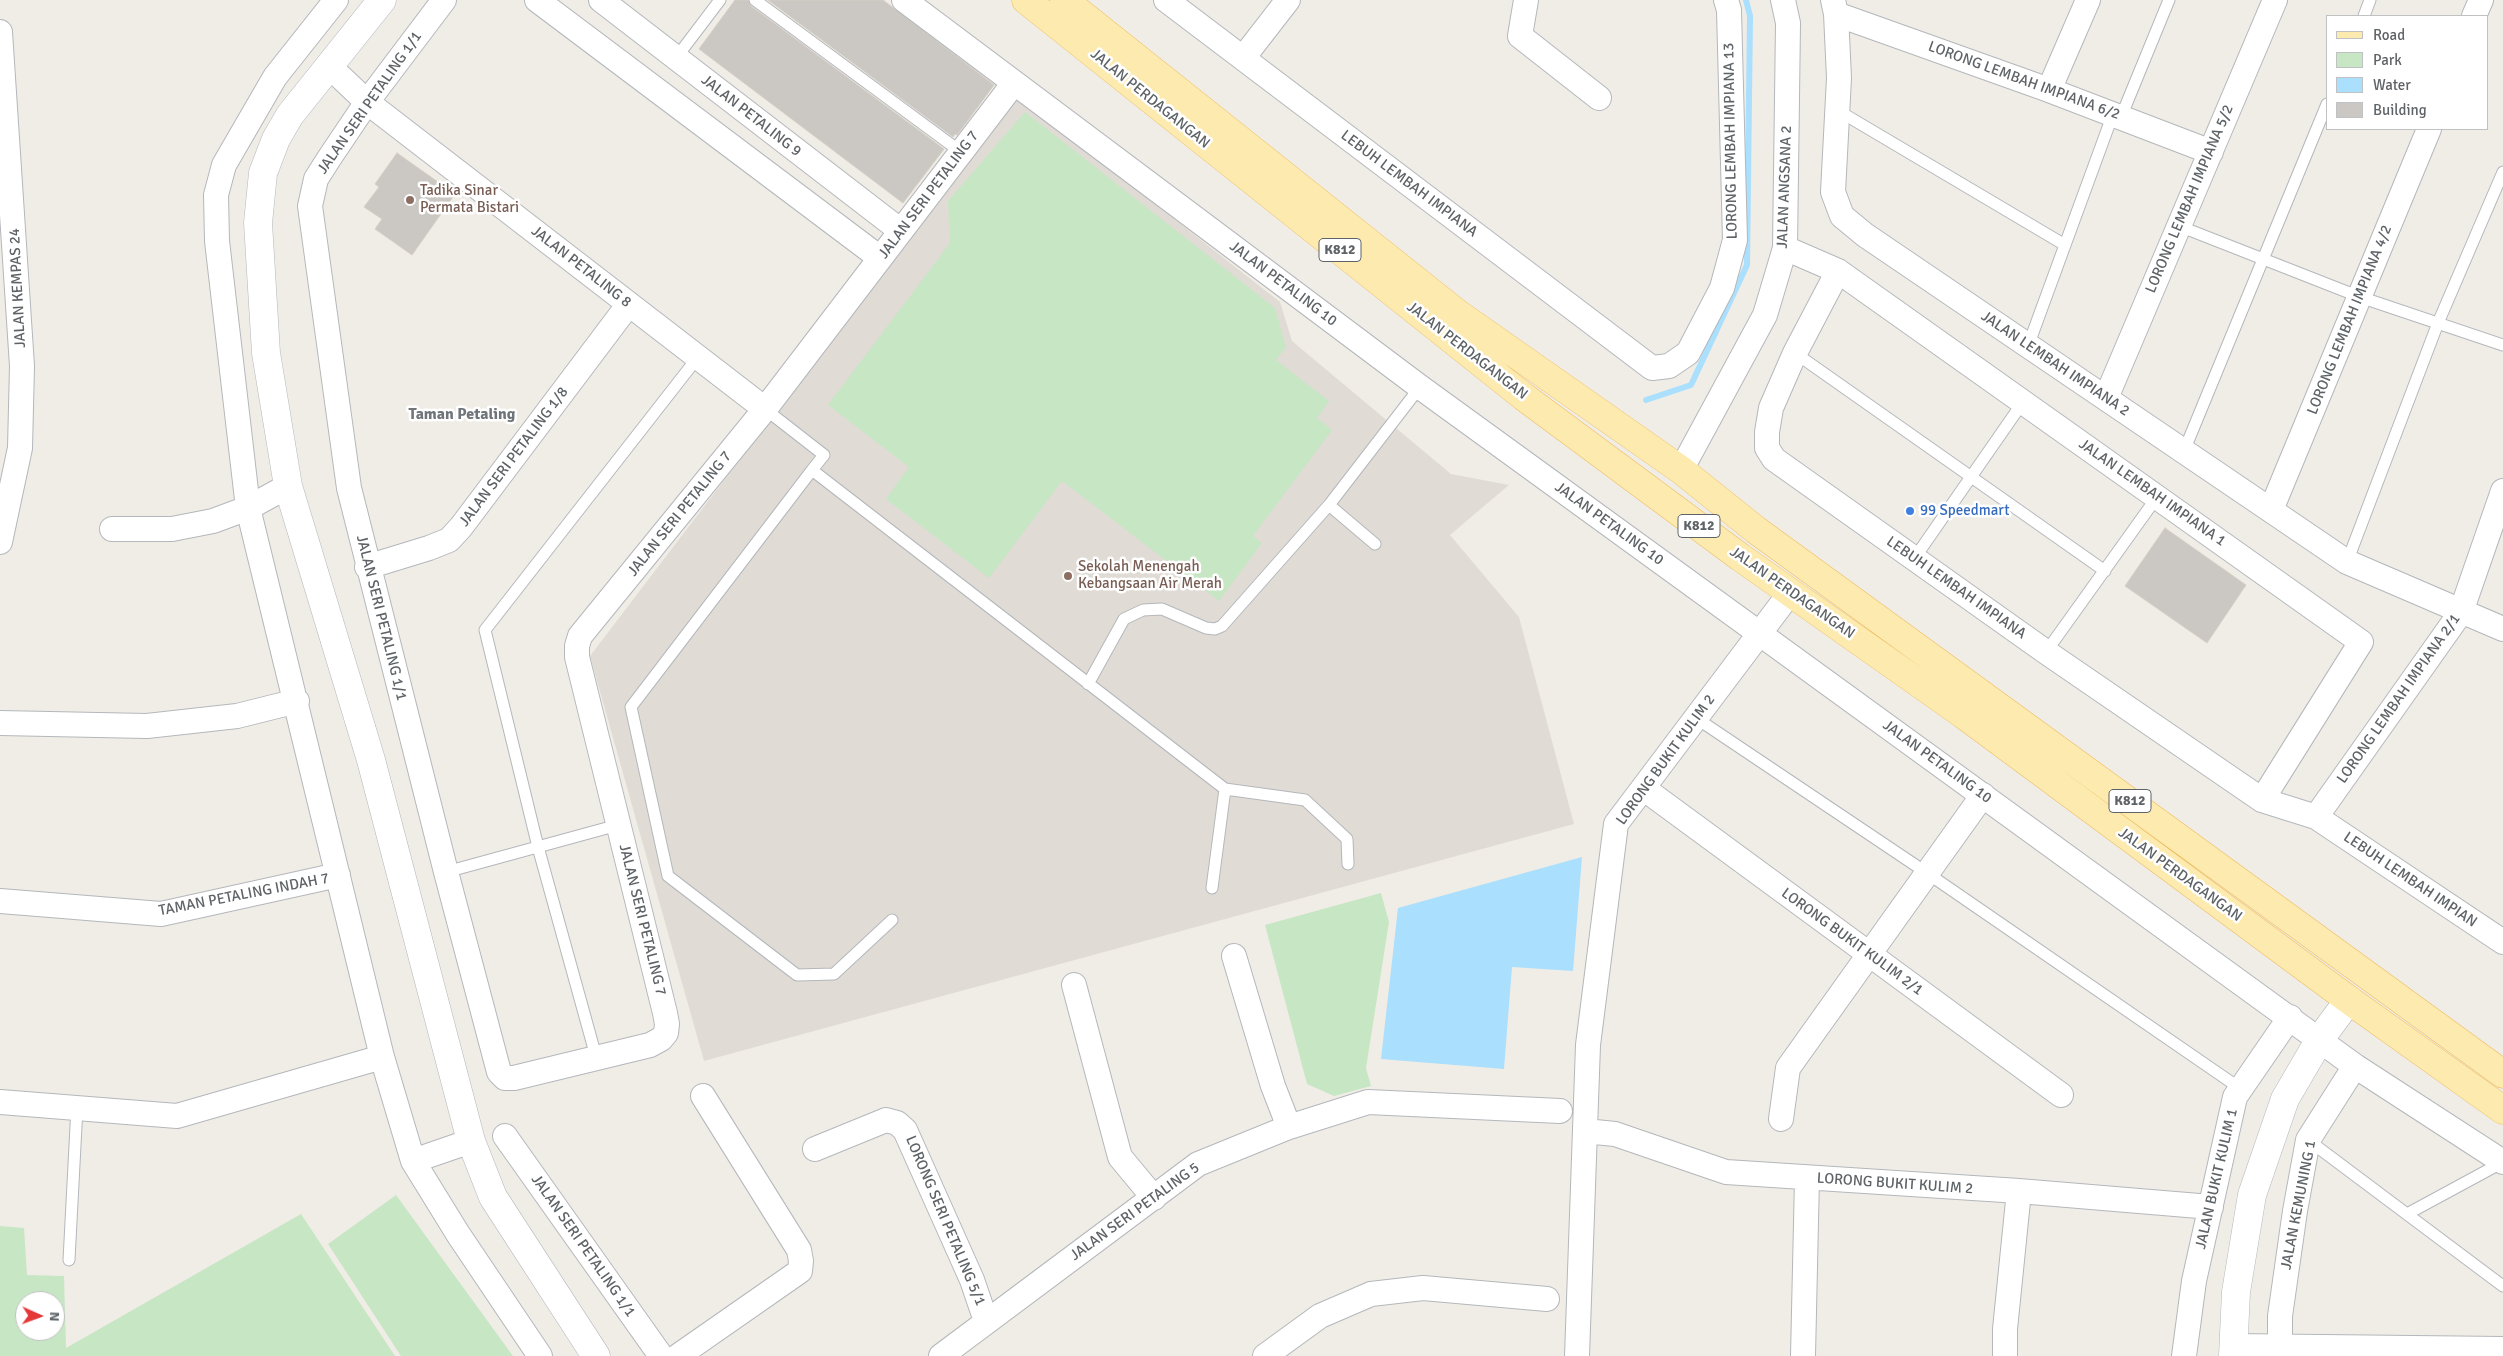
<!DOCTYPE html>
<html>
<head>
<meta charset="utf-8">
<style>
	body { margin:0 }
	#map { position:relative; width:2503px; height:1356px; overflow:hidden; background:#f0ede7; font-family:Signika,sans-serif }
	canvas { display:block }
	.legend { position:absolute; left:2326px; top:15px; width:162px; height:115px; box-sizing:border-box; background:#fff; border:1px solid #bfc1c2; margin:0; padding:6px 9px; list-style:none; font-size:15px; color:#5e6367 }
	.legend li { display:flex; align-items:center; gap:10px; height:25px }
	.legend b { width:25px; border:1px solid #bfc1c2 }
	.north { position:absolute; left:15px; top:1291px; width:50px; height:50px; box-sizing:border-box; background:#fff; border:1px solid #bfc1c2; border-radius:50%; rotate:92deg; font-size:14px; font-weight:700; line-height:20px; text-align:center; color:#5e6367 }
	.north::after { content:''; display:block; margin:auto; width:18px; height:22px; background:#e53838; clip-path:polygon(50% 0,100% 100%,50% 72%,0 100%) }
</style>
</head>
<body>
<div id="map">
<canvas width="2503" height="1356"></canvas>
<ul class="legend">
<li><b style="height:6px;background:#fdeaaf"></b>Road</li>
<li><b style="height:14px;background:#c7e6c4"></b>Park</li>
<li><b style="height:14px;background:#aadffd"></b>Water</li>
<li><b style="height:14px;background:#cbc8c3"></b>Building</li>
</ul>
<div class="north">N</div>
</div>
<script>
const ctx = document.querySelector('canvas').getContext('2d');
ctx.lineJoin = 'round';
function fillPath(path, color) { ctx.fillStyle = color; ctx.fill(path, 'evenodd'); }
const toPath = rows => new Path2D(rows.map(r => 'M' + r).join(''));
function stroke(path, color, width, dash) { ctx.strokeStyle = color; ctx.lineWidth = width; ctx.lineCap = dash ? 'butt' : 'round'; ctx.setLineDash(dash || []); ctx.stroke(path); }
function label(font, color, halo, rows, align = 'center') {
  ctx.font = font + ' Signika,sans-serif'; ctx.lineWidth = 5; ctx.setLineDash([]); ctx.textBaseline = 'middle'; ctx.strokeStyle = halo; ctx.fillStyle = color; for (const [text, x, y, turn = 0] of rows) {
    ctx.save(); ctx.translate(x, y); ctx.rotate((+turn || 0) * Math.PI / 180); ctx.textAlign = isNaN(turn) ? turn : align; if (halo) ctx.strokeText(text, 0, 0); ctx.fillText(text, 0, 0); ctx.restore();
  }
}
fillPath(toPath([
	[1017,96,1280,302,1292,341,1451,474,1509,485,1450,535,1519,617,1574,824,704,1061,590,656]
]), '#e0dcd5');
fillPath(toPath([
	[1025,112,1275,308,1286,347,1276,360,1329,401,1317,418,1332,430,1253,536,1262,543,1219,601,1062,481,989,578,886,499,909,467,828,405,950,243,948,201],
	[1381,893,1389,922,1366,1068,1371,1086,1334,1096,1307,1084,1265,925],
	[396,1195,513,1356,401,1356,328,1244],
	[301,1214,395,1356,0,1356,0,1226,24,1228,27,1275,64,1276,66,1348],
	[25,1301,55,1301,55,1331,25,1331]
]), '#c7e6c4');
fillPath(toPath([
	[1582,857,1573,971,1512,967,1504,1069,1381,1059,1398,908]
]), '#aadffd');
stroke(toPath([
	[1646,400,1691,385,1747,265,1750,16,1746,0]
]), '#aadffd', 6);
const building = toPath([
	[735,0,748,0,751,6,944,149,903,203,699,49,735,0],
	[768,0,883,0,994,85,957,135,955,134,953,137,768,0],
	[397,153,455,194,412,255,375,229,382,219,364,207,379,187,375,184,397,153],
	[2165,528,2246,585,2207,643,2125,586,2165,528]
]);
fillPath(building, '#cbc8c3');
stroke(building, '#d5cfc5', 1);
const lane = toPath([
	[755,0,961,152],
	[2364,16,2370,0],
	[676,58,720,0],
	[1837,110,2065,245],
	[2121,117,2169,0],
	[2179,226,2360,297,2503,345],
	[2028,346,2113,114],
	[1795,353,2105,571],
	[765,409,824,455,812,470,1225,789,1305,800,1347,839,1348,864],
	[2184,451,2327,104],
	[812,470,631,707,668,876,797,975,834,974,892,920],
	[1329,505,1375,544],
	[1914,559,2023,402],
	[2347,562,2438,323,2503,172],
	[2046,652,2157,497],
	[1088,684,1124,619,1143,610,1162,609,1206,628,1215,629,1222,626,1329,505,1420,387],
	[1696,718,1927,873,2241,1089],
	[446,872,618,825],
	[1212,888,1225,789],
	[597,1060,538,847,485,630,698,357],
	[2308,1140,2503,1286],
	[2407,1214,2503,1162],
	[69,1260,77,1107]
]);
const street = toPath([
	[336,0,275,77,224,165,216,195,217,241,248,508,382,1057,413,1161,458,1234,540,1356],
	[444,0,367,102,330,157,316,179,310,206,349,488,446,872,499,1072,505,1078,514,1078,650,1045,661,1039,666,1033,667,1024,665,1013,577,657,577,646,580,636,765,409,1014,83],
	[537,0,880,258],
	[601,0,901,231],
	[904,0,1420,387,2355,1066,2503,1162],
	[1166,0,1652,368,1669,366,1688,353,1722,288,1735,240,1729,10,1726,0],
	[1526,0,1520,36,1599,98],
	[1833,0,1836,14,1839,78,1833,192,1842,216,1865,235,2347,562,2503,629],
	[1836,14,2049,90,2211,152],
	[2474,16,2481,0],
	[0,32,22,366,20,448,0,542],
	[1243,58,1288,0],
	[329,66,367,102,765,409],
	[2049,90,2088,0],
	[1785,248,1838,271,2361,642,2262,800],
	[1838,271,1795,353,1771,408,1767,432,1767,448,1774,459,2046,652,2262,800,2316,817,2503,942],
	[2106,398,2275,0],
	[1681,470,1765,315,1785,248,1788,23,1783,0],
	[2271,510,2429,129],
	[112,529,172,529,213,521,248,508,288,486],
	[367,567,429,548,449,540,461,527,629,304],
	[0,723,147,726,237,716,297,701],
	[1643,788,2061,1095],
	[2316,817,2461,612,2503,491],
	[0,901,161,914,338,875],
	[1234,956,1273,1086,1289,1127],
	[1074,985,1120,1157,1154,1198],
	[0,1102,177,1116,382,1057],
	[1781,1119,1788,1068,1983,795],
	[1585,1131,1615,1134,1726,1172,2019,1191,2211,1207],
	[505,1136,661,1356],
	[815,1149,886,1120,897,1123,905,1130,972,1280,986,1321],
	[413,1161,471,1141],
	[2232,1346,2503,1349],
	[678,1356,800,1271,801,1261,799,1250,703,1096],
	[941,1356,1198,1164,1289,1127,1368,1102,1560,1111],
	[1265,1356,1320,1316,1371,1294,1423,1288,1547,1299],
	[1577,1356,1588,1045,1616,824,1790,593],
	[1803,1356,1807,1178],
	[2005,1356,2005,1329,2019,1191],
	[2184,1356,2194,1281,2235,1097,2290,1017],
	[2280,1356,2280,1316,2295,1211,2308,1140,2355,1066]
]);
const secondary = toPath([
	[382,0,290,115,276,139,263,173,258,223,266,353,288,486,371,760,471,1141,493,1197,596,1356],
	[2233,1356,2236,1292,2252,1195,2285,1099,2320,1039,2349,1000]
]);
const primary = toPath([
	[1026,0,1524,397,1740,557,1964,715,2349,1000,2503,1110],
	[1064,0,1457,313,1681,470,1756,530,2503,1074]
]);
stroke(lane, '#b4b7bb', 13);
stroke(street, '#b4b7bb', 26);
stroke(secondary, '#b3b7bb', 29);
stroke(primary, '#eebc62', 29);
stroke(lane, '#fff', 11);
stroke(street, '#fff', 24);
stroke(secondary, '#fff', 28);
stroke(primary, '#fdeaaf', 28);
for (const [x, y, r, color] of [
	[410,200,5,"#8d6e63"],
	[1910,511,5,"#3f7fe0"],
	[1068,576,5,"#8d6e63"]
]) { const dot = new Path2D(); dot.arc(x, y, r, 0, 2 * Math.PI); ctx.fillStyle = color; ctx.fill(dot); stroke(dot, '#fff', 2); }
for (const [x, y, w] of [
	[1340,250,42],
	[1699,526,42],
	[2130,801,42]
]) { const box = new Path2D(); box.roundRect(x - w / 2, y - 11.5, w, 23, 4); ctx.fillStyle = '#fff'; ctx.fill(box); stroke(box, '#5e6367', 1); }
label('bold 14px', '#5e6367', null, [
	["K812",1340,250],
	["K812",1699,526],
	["K812",2130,801]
]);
label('15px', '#5e6367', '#fff', [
	["LORONG LEMBAH IMPIANA 6/2",2024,81,20],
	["JALAN PERDAGANGAN",1150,99,39],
	["JALAN SERI PETALING 1/1",370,103,-55],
	["JALAN PETALING 9",751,116,38],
	["LORONG LEMBAH IMPIANA 13",1731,141,-91],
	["LEBUH LEMBAH IMPIANA",1409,184,37],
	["JALAN ANGSANA 2",1785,187,-88],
	["JALAN SERI PETALING 7",929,195,-53],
	["LORONG LEMBAH IMPIANA 5/2",2190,199,-67],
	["JALAN PETALING 8",581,267,38],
	["JALAN PETALING 10",1283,284,37],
	["JALAN KEMPAS 24",18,288,-93],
	["LORONG LEMBAH IMPIANA 4/2",2350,320,-68],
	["JALAN PERDAGANGAN",1467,351,38],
	["JALAN LEMBAH IMPIANA 2",2055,364,34],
	["JALAN SERI PETALING 1/8",514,457,-53],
	["JALAN LEMBAH IMPIANA 1",2152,493,35],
	["JALAN SERI PETALING 7",680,514,-51],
	["JALAN PETALING 10",1609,524,36],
	["LEBUH LEMBAH IMPIANA",1956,588,35],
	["JALAN PERDAGANGAN",1792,593,35],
	["JALAN SERI PETALING 1/1",381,618,76],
	["LORONG LEMBAH IMPIANA 2/1",2399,699,-55],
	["LORONG BUKIT KULIM 2",1666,760,-54],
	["JALAN PETALING 10",1937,762,36],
	["JALAN PERDAGANGAN",2180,875,36],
	["LEBUH LEMBAH IMPIAN",2410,880,34],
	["TAMAN PETALING INDAH 7",244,895,-11],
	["JALAN SERI PETALING 7",642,920,76],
	["LORONG BUKIT KULIM 2/1",1852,942,36],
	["JALAN BUKIT KULIM 1",2217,1179,-77],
	["LORONG BUKIT KULIM 2",1895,1184,4],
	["JALAN KEMUNING 1",2299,1205,-79],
	["JALAN SERI PETALING 5",1135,1212,-36],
	["LORONG SERI PETALING 5/1",945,1221,67],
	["JALAN SERI PETALING 1/1",583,1246,55]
]);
label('15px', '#785e54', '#fff', [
	["Tadika Sinar",420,191],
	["Permata Bistari",420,208],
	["Sekolah Menengah",1078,567],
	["Kebangsaan Air Merah",1078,584]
], 'left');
label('15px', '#366cbe', '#fff', [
	["99 Speedmart",1920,511]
], 'left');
label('bold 16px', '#6f7579', '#fff', [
	["Taman Petaling",462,415]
]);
</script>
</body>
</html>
